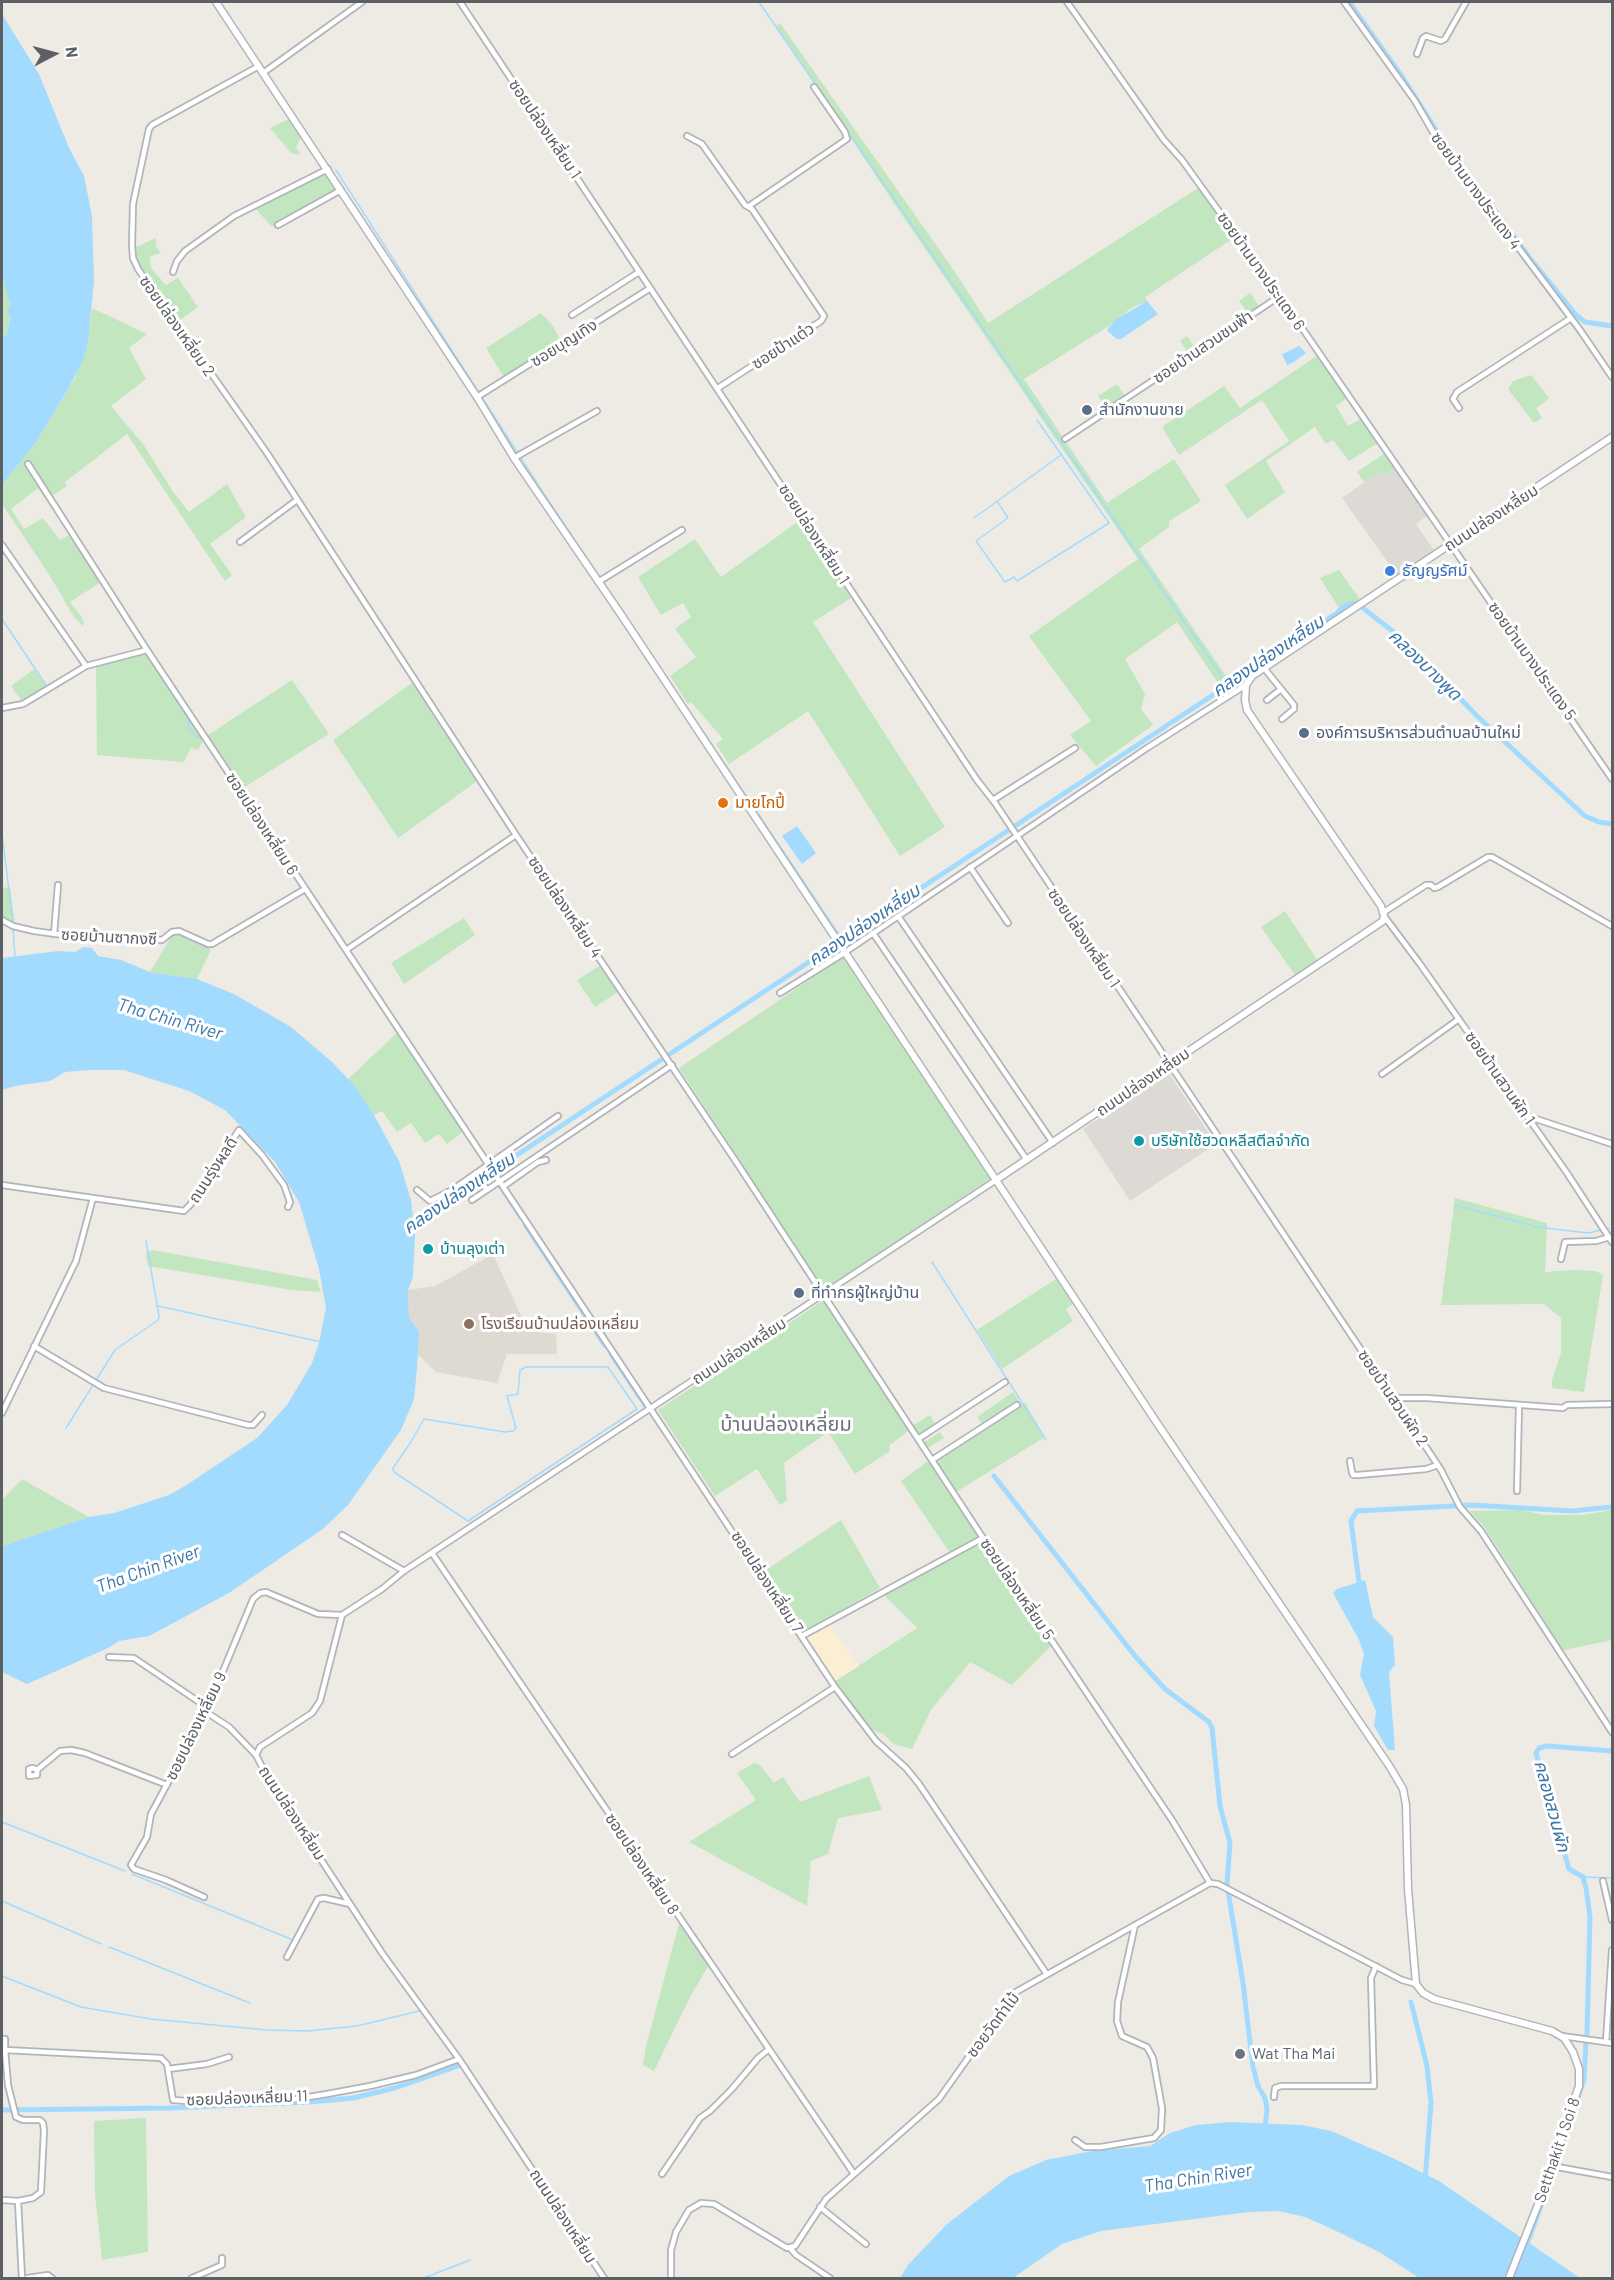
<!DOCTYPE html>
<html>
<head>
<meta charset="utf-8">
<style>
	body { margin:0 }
	#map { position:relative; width:1614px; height:2280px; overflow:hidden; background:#eeebe4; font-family:Barlow,sans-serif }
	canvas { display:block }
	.frame { position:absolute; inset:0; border:3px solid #5c6064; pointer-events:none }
	.north { position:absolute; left:24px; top:24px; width:60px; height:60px; -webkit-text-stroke:4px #fff; paint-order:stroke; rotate:84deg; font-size:16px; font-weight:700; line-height:24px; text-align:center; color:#5c6064 }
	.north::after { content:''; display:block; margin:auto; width:21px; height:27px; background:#5c6064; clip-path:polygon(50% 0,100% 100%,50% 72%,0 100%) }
</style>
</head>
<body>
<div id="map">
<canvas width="1614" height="2280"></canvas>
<div class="frame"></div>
<div class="north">N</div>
</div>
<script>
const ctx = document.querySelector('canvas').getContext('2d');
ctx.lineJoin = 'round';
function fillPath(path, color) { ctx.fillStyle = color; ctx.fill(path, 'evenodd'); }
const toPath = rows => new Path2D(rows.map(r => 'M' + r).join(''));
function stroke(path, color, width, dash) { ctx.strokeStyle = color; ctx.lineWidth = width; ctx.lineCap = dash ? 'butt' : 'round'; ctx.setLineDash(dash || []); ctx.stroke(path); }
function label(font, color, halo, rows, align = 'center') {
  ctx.font = font + ' Barlow,"Noto Sans Thai",sans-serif'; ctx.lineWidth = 6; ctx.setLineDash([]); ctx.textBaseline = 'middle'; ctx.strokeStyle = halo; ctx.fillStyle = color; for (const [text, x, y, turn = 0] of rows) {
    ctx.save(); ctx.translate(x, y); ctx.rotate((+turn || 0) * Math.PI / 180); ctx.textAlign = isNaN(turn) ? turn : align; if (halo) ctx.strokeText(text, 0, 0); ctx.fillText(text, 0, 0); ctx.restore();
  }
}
fillPath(toPath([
	[1395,468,1428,515,1416,524,1434,550,1397,575,1342,498,1380,471,1383,476],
	[1168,1072,1216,1144,1130,1201,1083,1129]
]), '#dddad6');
fillPath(toPath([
	[493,1254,528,1331,556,1334,557,1354,507,1354,497,1383,436,1372,417,1354,419,1332,409,1317,408,1290,435,1286]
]), '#dedad2');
fillPath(toPath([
	[780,23,955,272,988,323,1198,188,1235,237,1145,297,1147,301,1131,308,1109,326,1024,379,1107,503,1174,459,1201,501,1169,521,1169,527,1139,549,1228,679,1220,686,1177,622,1125,659,1145,694,1141,709,1153,725,1096,766,1070,735,1091,721,1029,636,1138,559,904,218,776,26],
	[289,119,301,138,296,147,300,155,291,153,270,128],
	[322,174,326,174,337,190,272,227,256,209],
	[156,238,156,246,161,253,150,256,151,268,166,285,178,278,198,307,180,320,145,274,137,260,134,248],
	[2,274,10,305,11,317,6,337,2,337],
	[1250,293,1259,306,1248,313,1239,301],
	[92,308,147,334,129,348,146,379,111,406,143,444,174,493,189,512,227,484,246,517,210,544,232,575,225,581,127,434,65,482,67,486,46,500,38,488,11,509,24,529,43,518,60,540,71,534,100,580,98,584,70,602,81,616,84,623,83,626,74,617,50,576,2,504,2,485,37,441,75,378,88,343],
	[541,313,553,326,561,341,504,377,486,348],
	[1187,336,1196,349,1189,354,1180,341],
	[1318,355,1347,398,1336,406,1348,426,1362,418,1378,443,1349,461,1333,440,1326,444,1315,427,1266,461,1285,492,1247,519,1225,485,1289,441,1262,400,1179,455,1162,427,1224,386,1240,408],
	[1531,375,1549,398,1544,403,1536,408,1542,418,1534,423,1508,389,1513,381],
	[1117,384,1125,396,1106,408,1098,396],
	[1385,453,1395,468,1383,476,1380,472,1364,482,1357,472],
	[799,521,851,598,813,622,945,827,900,856,808,711,729,764,716,744,723,739,691,702,688,704,670,676,696,657,675,629,691,617,683,603,661,615,638,577,695,539,721,577],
	[1339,570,1361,601,1344,612,1341,611,1320,578],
	[141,653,147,653,200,733,203,741,198,750,191,748,184,762,97,755,96,668,110,661],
	[34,669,47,687,22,702,11,686],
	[292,680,329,734,243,788,208,735],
	[412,683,477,781,398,838,333,740],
	[10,887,15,924,10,923,2,916,2,888],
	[1285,911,1318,961,1295,975,1261,927],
	[464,918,475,935,404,984,391,963],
	[177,932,208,947,211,950,197,979,150,972,173,934],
	[843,957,991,1178,827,1289,823,1287,679,1068],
	[601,965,618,992,595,1007,577,980],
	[398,1032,464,1131,447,1144,439,1134,425,1143,411,1123,397,1132,382,1111,374,1115,348,1079],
	[1455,1198,1547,1223,1545,1272,1571,1270,1596,1271,1603,1275,1584,1392,1552,1388,1552,1380,1561,1353,1561,1318,1544,1304,1441,1305],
	[152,1250,317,1280,321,1292,292,1290,148,1266,146,1253],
	[1056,1279,1073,1304,1066,1309,1073,1321,1002,1369,977,1330],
	[824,1300,908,1431,889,1446,890,1451,855,1474,828,1432,784,1463,787,1500,780,1505,757,1469,715,1496,658,1410],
	[1013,1392,1019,1401,983,1425,977,1417],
	[1025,1403,1045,1437,956,1492,937,1461],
	[930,1415,936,1425,920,1436,912,1426],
	[940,1432,944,1438,927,1448,923,1443],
	[928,1461,978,1537,950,1553,901,1481],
	[22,1479,89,1517,2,1546,2,1500],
	[1522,1510,1543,1515,1583,1515,1612,1510,1612,1640,1563,1650,1485,1528,1470,1511],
	[841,1520,880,1588,803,1632,763,1572],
	[983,1542,1052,1645,1012,1685,970,1662,931,1710,912,1749,894,1744,883,1734,871,1729,835,1681,917,1628,884,1595],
	[754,1763,760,1765,774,1783,783,1777,800,1802,869,1776,882,1810,838,1818,828,1854,811,1861,807,1906,689,1842,756,1800,737,1773],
	[679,1924,710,1963,690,1997,654,2071,643,2065,646,2046],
	[146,2118,148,2252,102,2260,95,2194,94,2121]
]), '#c2e6c0');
fillPath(toPath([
	[830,1625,859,1666,835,1681,807,1640,807,1637]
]), '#faefd3');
fillPath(toPath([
	[2,14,39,74,69,148,84,176,92,216,94,281,88,343,83,361,67,391,37,441,2,485,2,337,6,336,11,317,7,312,10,305,2,274],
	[1147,301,1158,314,1121,339,1117,339,1111,334,1107,330,1115,320],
	[1299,346,1306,353,1294,362,1287,365,1282,354],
	[797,826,816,853,802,864,782,836],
	[83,947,92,948,98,956,121,960,150,972,197,979,234,994,291,1027,332,1062,355,1086,374,1115,399,1161,411,1200,415,1234,413,1277,408,1290,409,1317,419,1332,417,1368,414,1399,401,1430,348,1505,323,1529,229,1593,149,1636,119,1641,106,1649,27,1684,2,1672,2,1546,89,1517,114,1513,169,1495,185,1486,257,1438,287,1405,312,1363,319,1343,326,1308,319,1269,299,1202,275,1162,225,1110,189,1091,124,1070,90,1070,65,1072,50,1081,15,1086,2,1090,2,958,58,951,75,952],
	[1365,1580,1373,1617,1393,1637,1395,1665,1389,1672,1395,1750,1388,1750,1374,1726,1376,1711,1360,1675,1364,1654,1359,1640,1333,1593,1337,1589],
	[1231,2122,1302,2125,1331,2131,1393,2158,1439,2181,1580,2278,1419,2278,1381,2253,1330,2228,1305,2217,1278,2211,1249,2212,1101,2231,1062,2244,1013,2278,900,2278,908,2265,947,2224,1009,2176,1046,2160,1092,2151,1150,2146,1170,2133,1196,2125]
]), '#a3dbff');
stroke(toPath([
	[759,2,1227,684],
	[336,170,544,494,842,939],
	[997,501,1008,518,976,541,1005,582,1014,577,1017,581,1109,523,1037,420],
	[974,518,1061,455],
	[2,619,46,685],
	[147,655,188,718,189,729,197,737,204,739],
	[233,783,301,888],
	[2,833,13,924],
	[13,929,15,957],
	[489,1173,494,1180],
	[499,1187,520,1219],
	[1455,1205,1537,1227,1588,1233,1609,1228],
	[524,1226,604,1347],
	[932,1262,1046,1440],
	[158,1306,321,1342],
	[609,1354,645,1408],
	[526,1367,608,1367,637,1409,468,1521,394,1472,393,1468,409,1445,424,1419,505,1432,513,1431,516,1428,507,1396,518,1394,520,1370,526,1367],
	[66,1428,115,1350,158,1320,159,1316,146,1241],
	[2,1822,125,1871],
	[132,1874,293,1940],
	[1583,1877,1612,1878],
	[2,1901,101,1944],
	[109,1947,250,2003],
	[2,1976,81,2007,151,2019,267,2030,307,2031,357,2026,419,2011],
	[424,2278,470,2260]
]), '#a3dbff', 1.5);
stroke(toPath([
	[1349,2,1403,78,1440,136,1529,257,1576,315,1585,322,1612,326],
	[408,1227,1337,613,1344,606,1353,603,1359,605,1404,640,1477,716,1585,816,1599,822,1612,824],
	[994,1476,1135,1656,1165,1689,1209,1722,1212,1728,1220,1806,1230,1843,1227,1884,1229,1897,1243,1983,1253,2067,1258,2086,1265,2098,1267,2109,1265,2129],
	[1359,1582,1351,1521,1357,1511,1472,1505,1572,1511,1612,1507],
	[1411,2002,1427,2066,1431,2103,1425,2181],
	[1587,2035,1590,1917,1586,1888,1583,1877,1569,1869,1536,1753,1539,1748,1547,1746,1612,1751],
	[2,2110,170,2108,311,2102,353,2098,395,2088,458,2066],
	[1557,2163,1584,2079,1586,2042],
	[1526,2247,1554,2171]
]), '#a3dbff', 5);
const minor = toPath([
	[460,2,977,780,995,803,1416,1432,1441,1470,1460,1507,1481,1531,1612,1732],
	[1067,2,1164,140,1182,160,1280,296,1612,779],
	[1344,2,1415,101,1437,139,1580,330,1612,377],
	[1417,54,1423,38,1426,36,1441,41,1445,39,1466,2],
	[259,66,152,125,149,129,133,204,132,245,133,258,138,269,267,453,516,835,735,1160,983,1538,1172,1820,1210,1883],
	[263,73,362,2],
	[687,136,702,144,745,205,752,209,824,316,821,321,718,388],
	[749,206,847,139,845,132,814,87],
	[278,225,341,190],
	[173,272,177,261,185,251,234,216,328,169],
	[572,315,639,272],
	[477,397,649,289],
	[1459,408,1453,399,1457,392,1571,318],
	[1065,439,1280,296],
	[514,458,597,411],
	[28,464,147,650,835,1687,876,1741,906,1768,919,1784,1046,1973],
	[240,542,297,500],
	[2,545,86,666],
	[598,582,682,530],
	[1264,668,1294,705,1294,709,1282,719],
	[1267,700,1281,689],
	[2,708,23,704,86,666,147,650],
	[993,800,1075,748],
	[970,867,1008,923],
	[1384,912,1426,885,1431,885,1434,888,1438,887,1488,857,1492,857,1612,926],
	[898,916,1053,1143],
	[1384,916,1420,964,1567,1173,1612,1242],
	[2,920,13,926,34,931,78,937,94,934,162,940,172,932,179,931,208,944,212,944,305,889],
	[873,933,1027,1160],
	[54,934,58,885],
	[346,950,516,835],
	[780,993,844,953,1147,748,1246,685],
	[1382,1074,1459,1019],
	[1527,1116,1612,1144],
	[476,1173,487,1190],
	[2,1185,184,1211,190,1205,239,1130,262,1155,284,1185,290,1202,288,1207],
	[504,1186,538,1162,546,1160],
	[417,1190,430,1201,452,1190,558,1116],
	[472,1200,672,1065],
	[1561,1259,1565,1242,1596,1241,1610,1237],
	[34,1346,104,1388,248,1425,253,1425,262,1415],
	[1393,1398,1427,1398,1563,1408,1567,1405,1612,1404],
	[2,1413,76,1261,93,1198],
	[918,1439,1005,1382],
	[932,1460,1017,1405],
	[1350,1461,1352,1472,1353,1475,1358,1475,1426,1469,1438,1465],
	[1517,1491,1519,1405],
	[342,1535,404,1571],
	[432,1553,854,2174],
	[802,1636,983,1538],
	[109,1657,134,1658,208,1708],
	[206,1712,229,1727,256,1755],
	[732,1754,835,1687],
	[37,1770,33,1768,29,1769,29,1776,37,1775,37,1770,60,1751,71,1750,85,1753,167,1785],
	[1603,1881,1612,1920],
	[204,1897,166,1880,134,1869,131,1865,147,1837,151,1814,206,1712,253,1599,260,1593,266,1592,318,1614,342,1615],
	[287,1957,318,1899,324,1898,350,1904],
	[1562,2036,1612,2043],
	[2,2039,5,2039,5,2050,161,2058,167,2064,173,2100,187,2101,296,2099,327,2094,370,2086,416,2075,459,2059],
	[1606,2042,1612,1950],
	[168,2069,207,2064,229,2057],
	[1274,2097,1275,2088,1281,2086,1374,2086,1371,1978,1376,1966],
	[1075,2140,1085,2147,1101,2147,1154,2138,1161,2130,1162,2108,1153,2058,1147,2047,1122,2036,1117,2021,1118,2002,1135,1925],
	[1552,2166,1612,2177],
	[662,2174,700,2118,710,2111,732,2089,758,2058,769,2049],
	[2,2200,18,2201,33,2198,41,2192,44,2130,43,2123,40,2120,23,2120,16,2117,8,2085,5,2050],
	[18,2201,22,2278],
	[820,2207,866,2244],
	[790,2248,796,2255,830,2278],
	[27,2278,48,2275,52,2278],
	[192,2278,222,2265,222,2258],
	[604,2278,459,2059,382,1953,269,1780,256,1755,260,1747,312,1713,320,1701,342,1615,382,1589,404,1571,996,1180],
	[671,2278,671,2250,676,2232,689,2210,701,2203,714,2204,787,2248,795,2246,826,2199,939,2099,1014,1993,1210,1883,1218,1884,1402,1980,1416,1984]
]);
const tertiary = toPath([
	[216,2,477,397,514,458,622,616,1157,1423,1390,1767,1403,1789,1406,1805,1408,1889,1416,1984,1423,1993,1434,1999,1552,2031,1564,2038,1573,2052,1579,2069,1579,2086,1541,2197,1509,2278],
	[996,1180,1383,921,1384,916,1381,906,1247,710,1245,700,1246,685,1252,676,1264,668,1612,437]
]);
stroke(minor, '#b1b5b9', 8);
stroke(tertiary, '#b1b5b9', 9);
stroke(minor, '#fff', 4.5);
stroke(tertiary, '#fff', 6);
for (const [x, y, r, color] of [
	[1087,410,6,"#5c6f8a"],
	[1390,571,6,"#3f7fe0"],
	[1304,733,6,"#5c6f8a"],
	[723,803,6,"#e8710a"],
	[1139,1141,6,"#0f9aa8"],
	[428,1249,6,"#0f9aa8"],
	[799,1293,6,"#5c6f8a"],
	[469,1324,6,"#8d6e63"],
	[1240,2054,6,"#6b7280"]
]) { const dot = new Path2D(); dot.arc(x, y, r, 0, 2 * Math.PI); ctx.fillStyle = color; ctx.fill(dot); stroke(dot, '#fff', 2); }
label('16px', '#5c6064', '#fff', [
	["ซอยปล่องเหลี่ยม 1",545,129,56],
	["ซอยบ้านบางประแดง 4",1476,191,54],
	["ซอยบ้านบางประแดง 6",1261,271,55],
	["ซอยปล่องเหลี่ยม 2",177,326,55],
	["ซอยบุญเทิง",564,343,-32],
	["ซอยป้าแต๋ว",783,346,-33],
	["ซอยบ้านสวนชมฟ้า",1203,347,-34],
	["ถนนปล่องเหลี่ยม",1491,518,-33],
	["ซอยปล่องเหลี่ยม 1",814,534,57],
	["ซอยบ้านบางประแดง 5",1532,661,55],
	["ซอยปล่องเหลี่ยม 6",262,824,57],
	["ซอยปล่องเหลี่ยม 4",565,907,56],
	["ซอยบ้านซากงซี",109,937,3],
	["ซอยปล่องเหลี่ยม 1",1084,938,56],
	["ซอยบ้านสวนผัก 1",1500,1078,55],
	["ถนนปล่องเหลี่ยม",1143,1082,-34],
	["ถนนรุ่งผลดี",213,1170,-57],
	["ถนนปล่องเหลี่ยม",739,1351,-33],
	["ซอยบ้านสวนผัก 2",1393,1398,56],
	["ซอยปล่องเหลี่ยม 7",767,1582,57],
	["ซอยปล่องเหลี่ยม 5",1017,1589,56],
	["ซอยปล่องเหลี่ยม 9",196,1726,-64],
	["ถนนปล่องเหลี่ยม",292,1813,57],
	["ซอยปล่องเหลี่ยม 8",642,1864,56],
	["ซอยวัดท่าไม้",993,2025,-53],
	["ซอยปล่องเหลี่ยม 11",247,2098,-2],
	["Setthakit 1 Soi 8",1557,2150,-71],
	["ถนนปล่องเหลี่ยม",563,2216,57]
]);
label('16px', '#4e5e75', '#fff', [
	["สำนักงานขาย",1099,410],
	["องค์การบริหารส่วนตำบลบ้านใหม่",1316,733],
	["ที่ทำกรผู้ใหญ่บ้าน",811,1293]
], 'left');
label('16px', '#366cbe', '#fff', [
	["ธัญญรัศม์",1402,571]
], 'left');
label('16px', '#c56008', '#fff', [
	["มายโกปี้",735,803]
], 'left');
label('16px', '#0d838f', '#fff', [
	["บริษัทใช้ฮวดหลีสตีลจำกัด",1151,1141],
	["บ้านลุงเต่า",440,1249]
], 'left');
label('16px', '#785e54', '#fff', [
	["โรงเรียนบ้านปล่องเหลี่ยม",481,1324]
], 'left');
label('16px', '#5b616d', '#fff', [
	["Wat Tha Mai",1252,2054]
], 'left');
label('italic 18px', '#3d76a8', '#fff', [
	["คลองปล่องเหลี่ยม",1268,656,-34],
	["คลองบางพูด",1425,665,44],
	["คลองปล่องเหลี่ยม",864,925,-34],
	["Tha Chin River",170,1019,16],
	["คลองปล่องเหลี่ยม",459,1193,-34],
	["Tha Chin River",148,1569,-20],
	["คลองสวนผัก",1552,1806,75],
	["Tha Chin River",1198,2178,-9]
]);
label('20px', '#6d7276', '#fff', [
	["บ้านปล่องเหลี่ยม",786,1424]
]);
</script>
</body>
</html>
